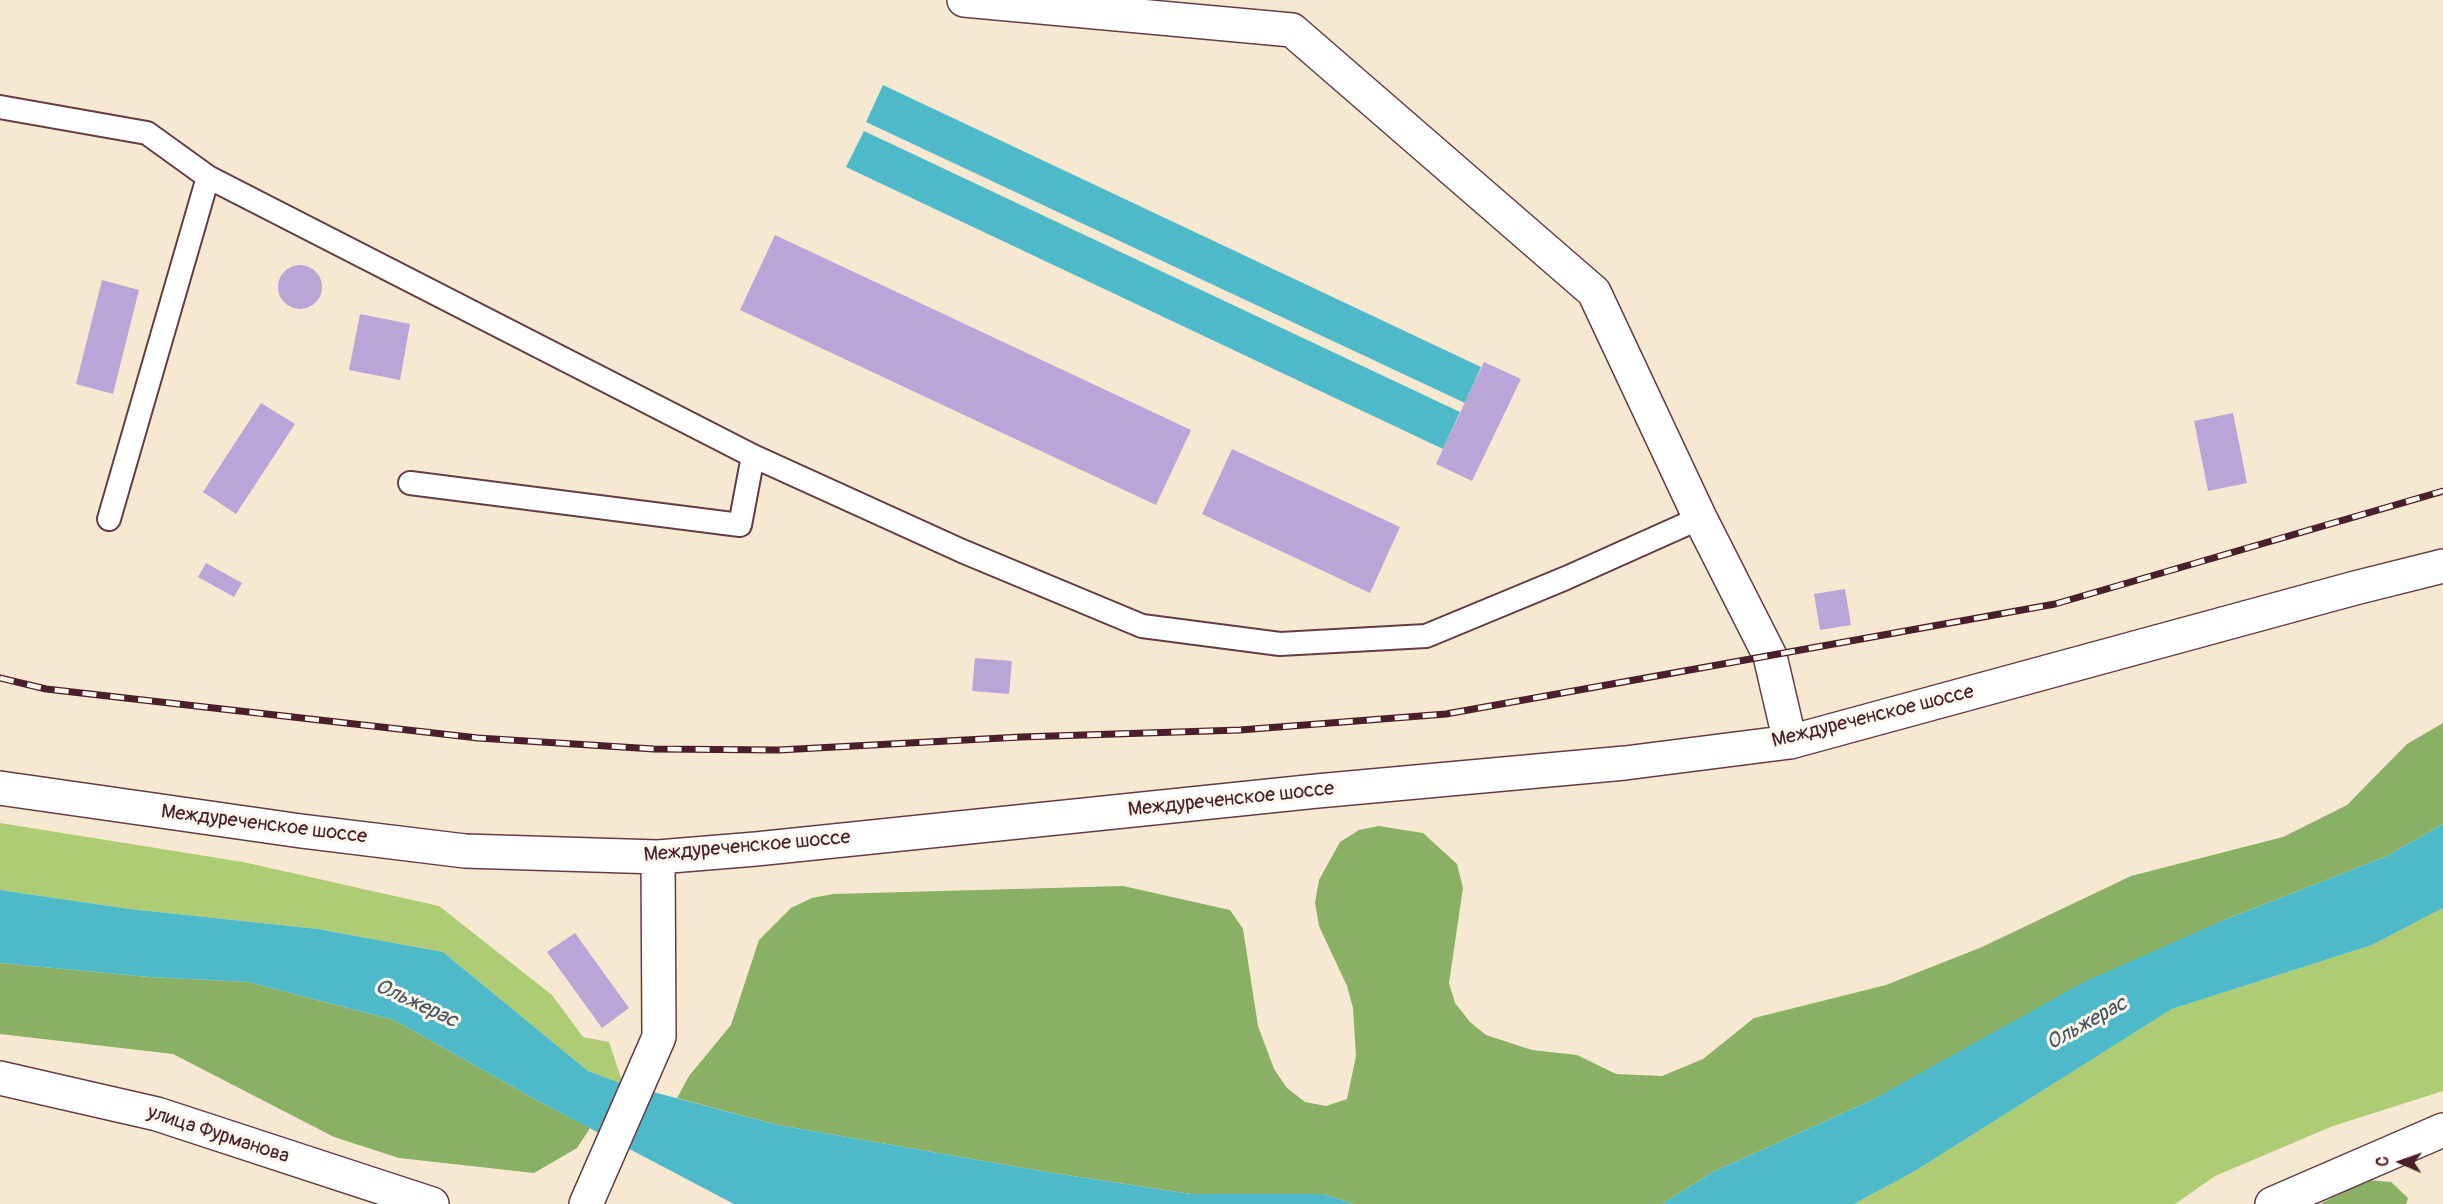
<!DOCTYPE html>
<html>
<head>
<meta charset="utf-8">
<style>
	body { margin:0 }
	#map { position:relative; width:2443px; height:1204px; overflow:hidden; background:#f7e8d2; font-family:Pangolin,sans-serif }
	canvas { display:block }
	.north { position:absolute; left:2371px; top:1132px; width:60px; height:60px; -webkit-text-stroke:4px #fbf7ec; paint-order:stroke; rotate:272deg; font-size:16px; font-weight:700; line-height:24px; text-align:center; color:#4a1f2b }
	.north::after { content:''; display:block; margin:auto; width:21px; height:27px; background:#4a1f2b; clip-path:polygon(50% 0,100% 100%,50% 72%,0 100%) }
</style>
</head>
<body>
<div id="map">
<canvas width="2443" height="1204"></canvas>
<div class="north">С</div>
</div>
<script>
const ctx = document.querySelector('canvas').getContext('2d');
ctx.lineJoin = 'round';
function fillPath(path, color) { ctx.fillStyle = color; ctx.fill(path, 'evenodd'); }
const toPath = rows => new Path2D(rows.map(r => 'M' + r).join(''));
function stroke(path, color, width, dash) { ctx.strokeStyle = color; ctx.lineWidth = width; ctx.lineCap = dash ? 'butt' : 'round'; ctx.setLineDash(dash || []); ctx.stroke(path); }
function label(font, color, halo, rows, align = 'center') {
  ctx.font = font + ' Pangolin,sans-serif'; ctx.lineWidth = 6; ctx.setLineDash([]); ctx.textBaseline = 'middle'; ctx.strokeStyle = halo; ctx.fillStyle = color; for (const [text, x, y, turn = 0] of rows) {
    ctx.save(); ctx.translate(x, y); ctx.rotate((+turn || 0) * Math.PI / 180); ctx.textAlign = isNaN(turn) ? turn : align; if (halo) ctx.strokeText(text, 0, 0); ctx.fillText(text, 0, 0); ctx.restore();
  }
}
fillPath(toPath([
	[0,823,243,862,439,906,552,995,583,1037,609,1042,623,1084,588,1071,443,952,318,929,130,909,0,890],
	[2443,908,2443,1091,2333,1126,2215,1176,2175,1204,1854,1204,1915,1171,2172,1009,2372,945]
]), '#aecc73');
fillPath(toPath([
	[2443,723,2443,824,2387,856,2224,920,1872,1100,1713,1172,1662,1204,1354,1204,1323,1194,1191,1194,1047,1172,778,1125,677,1098,689,1076,731,1025,759,940,791,908,812,898,833,894,1123,886,1230,910,1243,929,1258,1026,1274,1069,1287,1088,1305,1102,1326,1106,1347,1099,1356,1056,1353,1008,1347,986,1319,926,1315,903,1319,880,1340,842,1359,830,1379,826,1423,833,1457,864,1463,888,1449,983,1455,1003,1470,1022,1486,1035,1532,1050,1577,1055,1616,1074,1662,1076,1703,1059,1754,1018,1886,985,1982,947,2131,876,2283,837,2347,805,2407,744],
	[0,963,149,977,248,982,394,1020,540,1102,590,1128,577,1148,534,1173,399,1158,334,1137,173,1054,0,1034],
	[2368,1180,2391,1182,2408,1198,2406,1204,2320,1204]
]), '#8ab065');
fillPath(toPath([
	[883,85,1481,367,1465,403,866,122],
	[864,131,1460,412,1443,449,846,167],
	[2443,824,2443,908,2372,945,2172,1009,1915,1171,1854,1204,1662,1204,1713,1172,1872,1100,2084,982,2224,920,2387,856],
	[0,890,130,909,318,929,443,952,588,1071,623,1084,778,1125,1047,1172,1191,1194,1323,1194,1354,1204,734,1204,540,1102,394,1020,248,982,149,977,0,963]
]), '#4ebac9');
fillPath(toPath([
	[775,235,1191,430,1156,505,740,310],
	'278 287a22 22 0 1 1 44 0a22 22 0 1 1-44 0Z',
	[102,280,139,290,113,394,76,384],
	[360,314,410,324,400,380,349,370],
	[1484,362,1521,379,1472,481,1436,464],
	[261,403,295,424,236,514,203,492],
	[2233,413,2247,483,2208,491,2194,421],
	[1232,449,1400,527,1370,593,1202,514],
	[206,563,242,583,234,597,198,577],
	[1845,589,1851,625,1820,630,1814,594],
	[975,658,1012,661,1009,694,972,691],
	[575,933,629,1008,602,1028,547,952]
]), '#baa5d9');
const lane = toPath([
	[0,107,147,133,208,177,753,456,962,551,1142,626,1280,644,1426,636,1566,578,1700,518],
	[410,483,740,525,753,456],
	[109,519,208,177]
]);
const street = toPath([
	[964,0,1292,30,1594,292,1700,518,1770,656,1790,742],
	[0,788,301,831,465,851,658,857,756,849,1317,791,1625,763,1790,742,2355,588,2443,566],
	[0,1078,157,1114,432,1204],
	[586,1204,659,1037,658,857],
	[2272,1204,2443,1130]
]);
stroke(lane, '#643d44', 26);
stroke(street, '#643d44', 36);
stroke(lane, '#fff', 22);
stroke(street, '#fff', 33);
const rail = toPath([
	[0,678,46,689,478,738,654,749,779,750,1021,737,1240,730,1446,714,2055,604,2443,491]
]);
stroke(rail, '#4a1f2b', 7);
stroke(rail, '#fbf7ec', 4.5, [14]);
label('20px', '#4a1f2b', '#fbf7ec', [
	["Междуреченское шоссе",1873,717,-14],
	["Междуреченское шоссе",1231,800,-6],
	["Междуреченское шоссе",264,825,7],
	["Междуреченское шоссе",747,847,-5],
	["улица Фурманова",218,1135,18]
]);
label('italic 21px', '#4b5562', '#fbf7ec', [
	["Ольжерас",416,1004,25],
	["Ольжерас",2087,1024,-29]
]);
</script>
</body>
</html>
